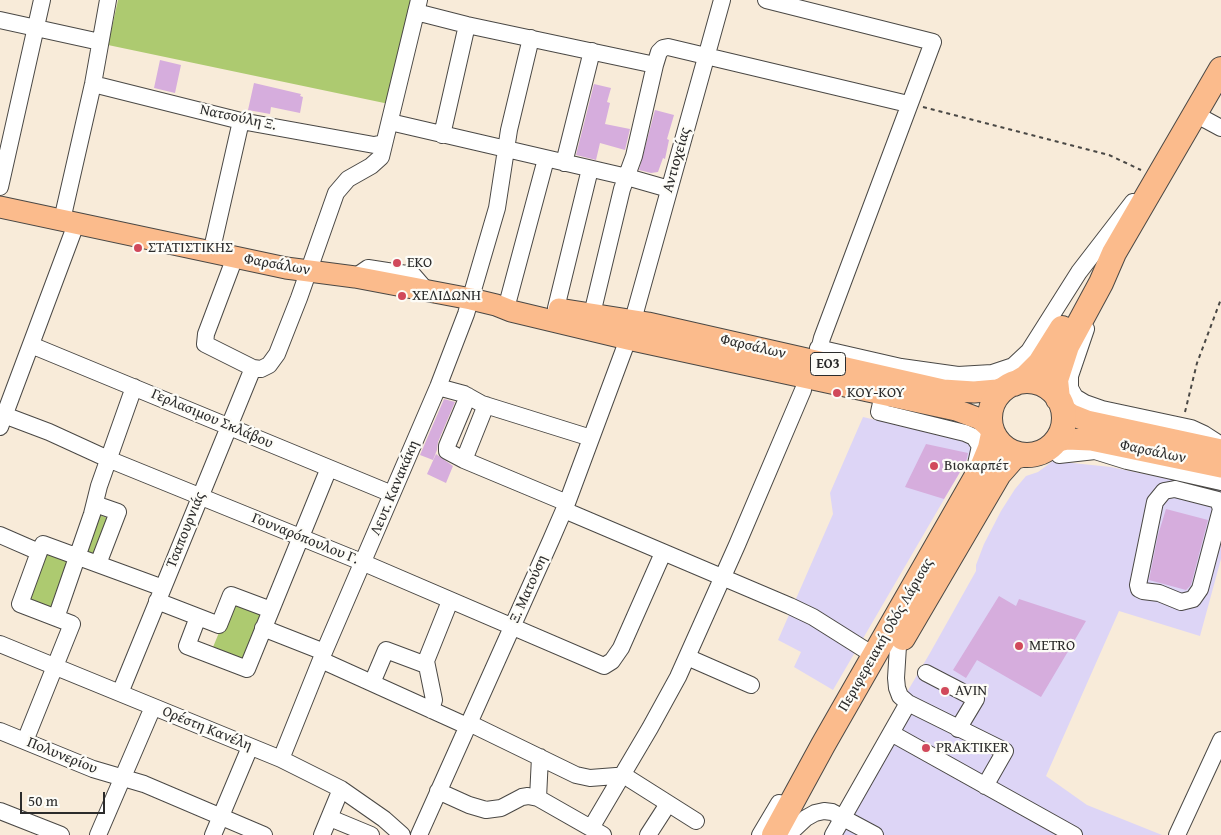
<!DOCTYPE html>
<html>
<head>
<meta charset="utf-8">
<style>
	body { margin:0 }
	#map { position:relative; width:1221px; height:835px; overflow:hidden; background:#f8ebd9; font-family:"Gentium Book Plus",serif }
	canvas { display:block }
	.scale { position:absolute; left:20px; top:792px; width:85px; height:22px; box-sizing:border-box; border:2px solid #2b2b2b; border-top:0; padding-left:6px; font-size:15px; line-height:18px; white-space:nowrap; color:#2b2b2b; -webkit-text-stroke:4px #fdfcf7; paint-order:stroke }
</style>
</head>
<body>
<div id="map">
<canvas width="1221" height="835"></canvas>
<div class="scale">50 m</div>
</div>
<script>
const ctx = document.querySelector('canvas').getContext('2d');
ctx.lineJoin = 'round';
function fillPath(path, color) { ctx.fillStyle = color; ctx.fill(path, 'evenodd'); }
const toPath = rows => new Path2D(rows.map(r => 'M' + r).join(''));
function stroke(path, color, width, dash) { ctx.strokeStyle = color; ctx.lineWidth = width; ctx.lineCap = dash ? 'butt' : 'round'; ctx.setLineDash(dash || []); ctx.stroke(path); }
function label(font, color, halo, rows, align = 'center') {
  ctx.font = font + ' "Gentium Book Plus",serif'; ctx.lineWidth = 4.5; ctx.setLineDash([]); ctx.textBaseline = 'middle'; ctx.strokeStyle = halo; ctx.fillStyle = color; for (const [text, x, y, turn = 0] of rows) {
    ctx.save(); ctx.translate(x, y); ctx.rotate((+turn || 0) * Math.PI / 180); ctx.textAlign = isNaN(turn) ? turn : align; if (halo) ctx.strokeText(text, 0, 0); ctx.fillText(text, 0, 0); ctx.restore();
  }
}
fillPath(toPath([
	[863,417,966,441,971,446,971,453,833,690,794,667,801,652,778,640,833,514,830,493],
	[1053,461,1111,467,1221,490,1221,559,1200,636,1119,611,1046,776,1087,805,1162,835,823,835,930,653,976,571,976,565,984,544,1001,511,1015,489,1026,476,1038,472]
]), '#ddd5f6');
fillPath(toPath([
	[118,0,411,0,389,104,108,45],
	[100,515,107,518,92,557,84,549],
	[45,554,69,559,54,609,31,602,30,599],
	[232,601,264,612,242,665,211,652]
]), '#adca70');
fillPath(toPath([
	[160,60,181,65,175,93,154,88],
	[254,83,301,94,300,96,303,97,300,113,271,107,270,114,248,110],
	[594,84,611,88,607,102,610,103,605,124,630,129,625,150,600,143,596,160,576,155],
	[655,110,674,115,667,139,669,140,665,159,663,158,658,172,651,173,639,170],
	[444,399,455,402,438,442,437,450,433,460,420,455],
	[926,444,968,453,966,462,944,499,905,487],
	[436,454,453,466,446,483,427,474],
	[1166,509,1208,520,1191,585,1186,590,1149,580,1158,535],
	[999,596,1016,606,1019,599,1086,621,1041,697,977,660,966,678,953,670]
]), '#d6addd');
const minor = toPath([
	[766,0,933,42,822,338,816,362],
	[416,12,467,25,655,65],
	[0,20,100,42],
	[93,84,241,121,374,145,384,143],
	[1195,114,1221,128],
	[390,122,627,177,669,189],
	[442,135,467,25],
	[564,163,592,51],
	[0,187,42,0],
	[62,220,93,84,108,0],
	[211,253,241,121],
	[235,257,206,334,205,344,253,368,261,369,269,365,277,354,299,298,336,193,348,179,371,166,381,157,419,0],
	[355,277,368,268,413,275,426,290],
	[508,301,546,159],
	[556,308,590,169],
	[592,314,622,189,634,156,655,65,659,52,663,48,668,47,908,104],
	[633,320,722,0],
	[1084,327,1086,329,1070,376,1070,388,1075,397,1085,403,1102,409,1191,428,1204,434,1221,445],
	[31,345,392,494],
	[818,348,901,367,958,375,992,373,1013,366,1029,351,1079,272,1133,202],
	[438,387,464,394,482,404,591,438],
	[883,394,879,412,965,433,974,437,980,446,976,464],
	[468,396,447,446,447,451,464,460,567,503],
	[4,415,49,432,108,459,364,563,604,666,612,661,621,648,663,553],
	[0,427,76,224],
	[1059,455,1095,451,1127,461,1221,482],
	[464,460,486,405],
	[1175,489,1218,500,1221,509,1200,589,1193,599,1181,602,1159,593,1143,591,1139,589,1138,585,1155,502,1164,491,1175,489],
	[95,504,118,512,98,564],
	[564,510,790,606,813,617,867,651],
	[0,535,39,552,43,544,163,588],
	[157,601,219,625,231,595,271,610],
	[198,617,187,646,247,669,329,468],
	[56,618,92,514,99,486,134,387],
	[263,628,324,652],
	[0,644,281,759,341,789,384,819,402,835],
	[898,646,896,678,897,688,900,696,908,703,1005,751,985,786],
	[687,657,751,685],
	[321,660,467,726],
	[926,673,976,699,958,729],
	[372,683,386,650,426,665],
	[120,693,253,368],
	[431,710,434,700,426,661,450,601],
	[469,723,576,775,590,778,616,776,628,778,696,821],
	[0,731,93,769,144,784,264,835],
	[891,733,1074,835],
	[25,741,72,624,20,604,39,552],
	[281,759,324,652,438,387,466,314,497,208,509,130,531,38],
	[438,791,469,805,486,810,501,808,522,797,528,796,538,798,603,835],
	[538,798,540,757],
	[0,811,61,835],
	[330,818,371,835],
	[591,828,650,728,678,677,737,545,803,390],
	[792,831,806,818,815,813,824,811,832,812,875,835],
	[98,835,153,707],
	[213,835,250,747],
	[322,835,341,789],
	[419,835,551,540,567,503,628,339],
	[648,835,668,804],
	[760,835,779,803],
	[833,835,908,703],
	[1177,835,1221,740]
]);
const major = toPath([
	[0,207,286,268,355,277,471,299,496,305,511,311,628,339,956,410,980,419,991,429],
	[559,309,648,323,943,390,974,392,997,390,1009,386],
	[1062,408,1072,415,1087,421,1221,450],
	[1054,442,1067,439,1091,440,1221,467]
]);
const highway = toPath([
	'990 418a37 37 0 1 1 74 0a37 37 0 1 1-74 0Z',
	[1014,384,1026,377,1040,363,1062,328],
	[1058,399,1056,380,1067,346,1101,283,1114,253,1221,69],
	[903,638,999,474,1014,457,1022,455],
	[774,835,823,745,983,465,990,448,993,434]
]);
stroke(minor, '#4a4845', 18);
stroke(major, '#4a4845', 23);
stroke(highway, '#4a4845', 26);
stroke(toPath([
	[923,107,1109,155,1141,170],
	[1185,412,1197,363,1221,299]
]), '#4a4845', 2, [4, 4]);
stroke(minor, '#fff', 16);
stroke(major, '#fbbb8c', 21);
stroke(highway, '#fbbb8c', 24);
for (const [x, y, r, color] of [
	[138,248,5,"#d1495b"],
	[397,263,5,"#d1495b"],
	[402,296,5,"#d1495b"],
	[837,393,5,"#d1495b"],
	[934,466,5,"#d1495b"],
	[1019,646,5,"#d1495b"],
	[945,691,5,"#d1495b"],
	[926,748,5,"#d1495b"]
]) { const dot = new Path2D(); dot.arc(x, y, r, 0, 2 * Math.PI); ctx.fillStyle = color; ctx.fill(dot); stroke(dot, '#fdfcf7', 2); }
for (const [x, y, w] of [
	[828,364,35]
]) { const box = new Path2D(); box.roundRect(x - w / 2, y - 11.5, w, 23, 4); ctx.fillStyle = '#fdfcf7'; ctx.fill(box); stroke(box, '#2b2b2b', 1); }
label('bold 14px', '#2b2b2b', null, [
	["ΕΟ3",828,364]
]);
label('15px', '#2b2b2b', '#fdfcf7', [
	["Νατσούλη Ξ.",238,118,12],
	["Αντιοχείας",677,160,-74],
	["Φαρσάλων",277,265,10],
	["Φαρσάλων",753,347,13],
	["Γερλασιμου Σκλάβου",212,419,23],
	["Φαρσάλων",1153,452,12],
	["Λευτ. Κανακάκη",395,488,-67],
	["Τσαπουρνιάς",186,530,-68],
	["Γουναρόπουλου Γ.",305,539,22],
	["Ξ. Ματούση",529,589,-66],
	["Περιφερειακή Οδός Λάρισας",886,635,-60],
	["Ορέστη Κανέλη",207,729,22],
	["Πολυνερίου",62,756,22]
]);
label('15px', '#2b2b2b', '#fdfcf7', [
	["ΣΤΑΤΙΣΤΙΚΗΣ",148,248],
	["EKO",407,263],
	["ΧΕΛΙΔΩΝΗ",412,296],
	["ΚΟΥ-ΚΟΥ",847,393],
	["Βιοκαρπέτ",944,466],
	["METRO",1029,646],
	["AVIN",955,691],
	["PRAKTIKER",936,748]
], 'left');
</script>
</body>
</html>
